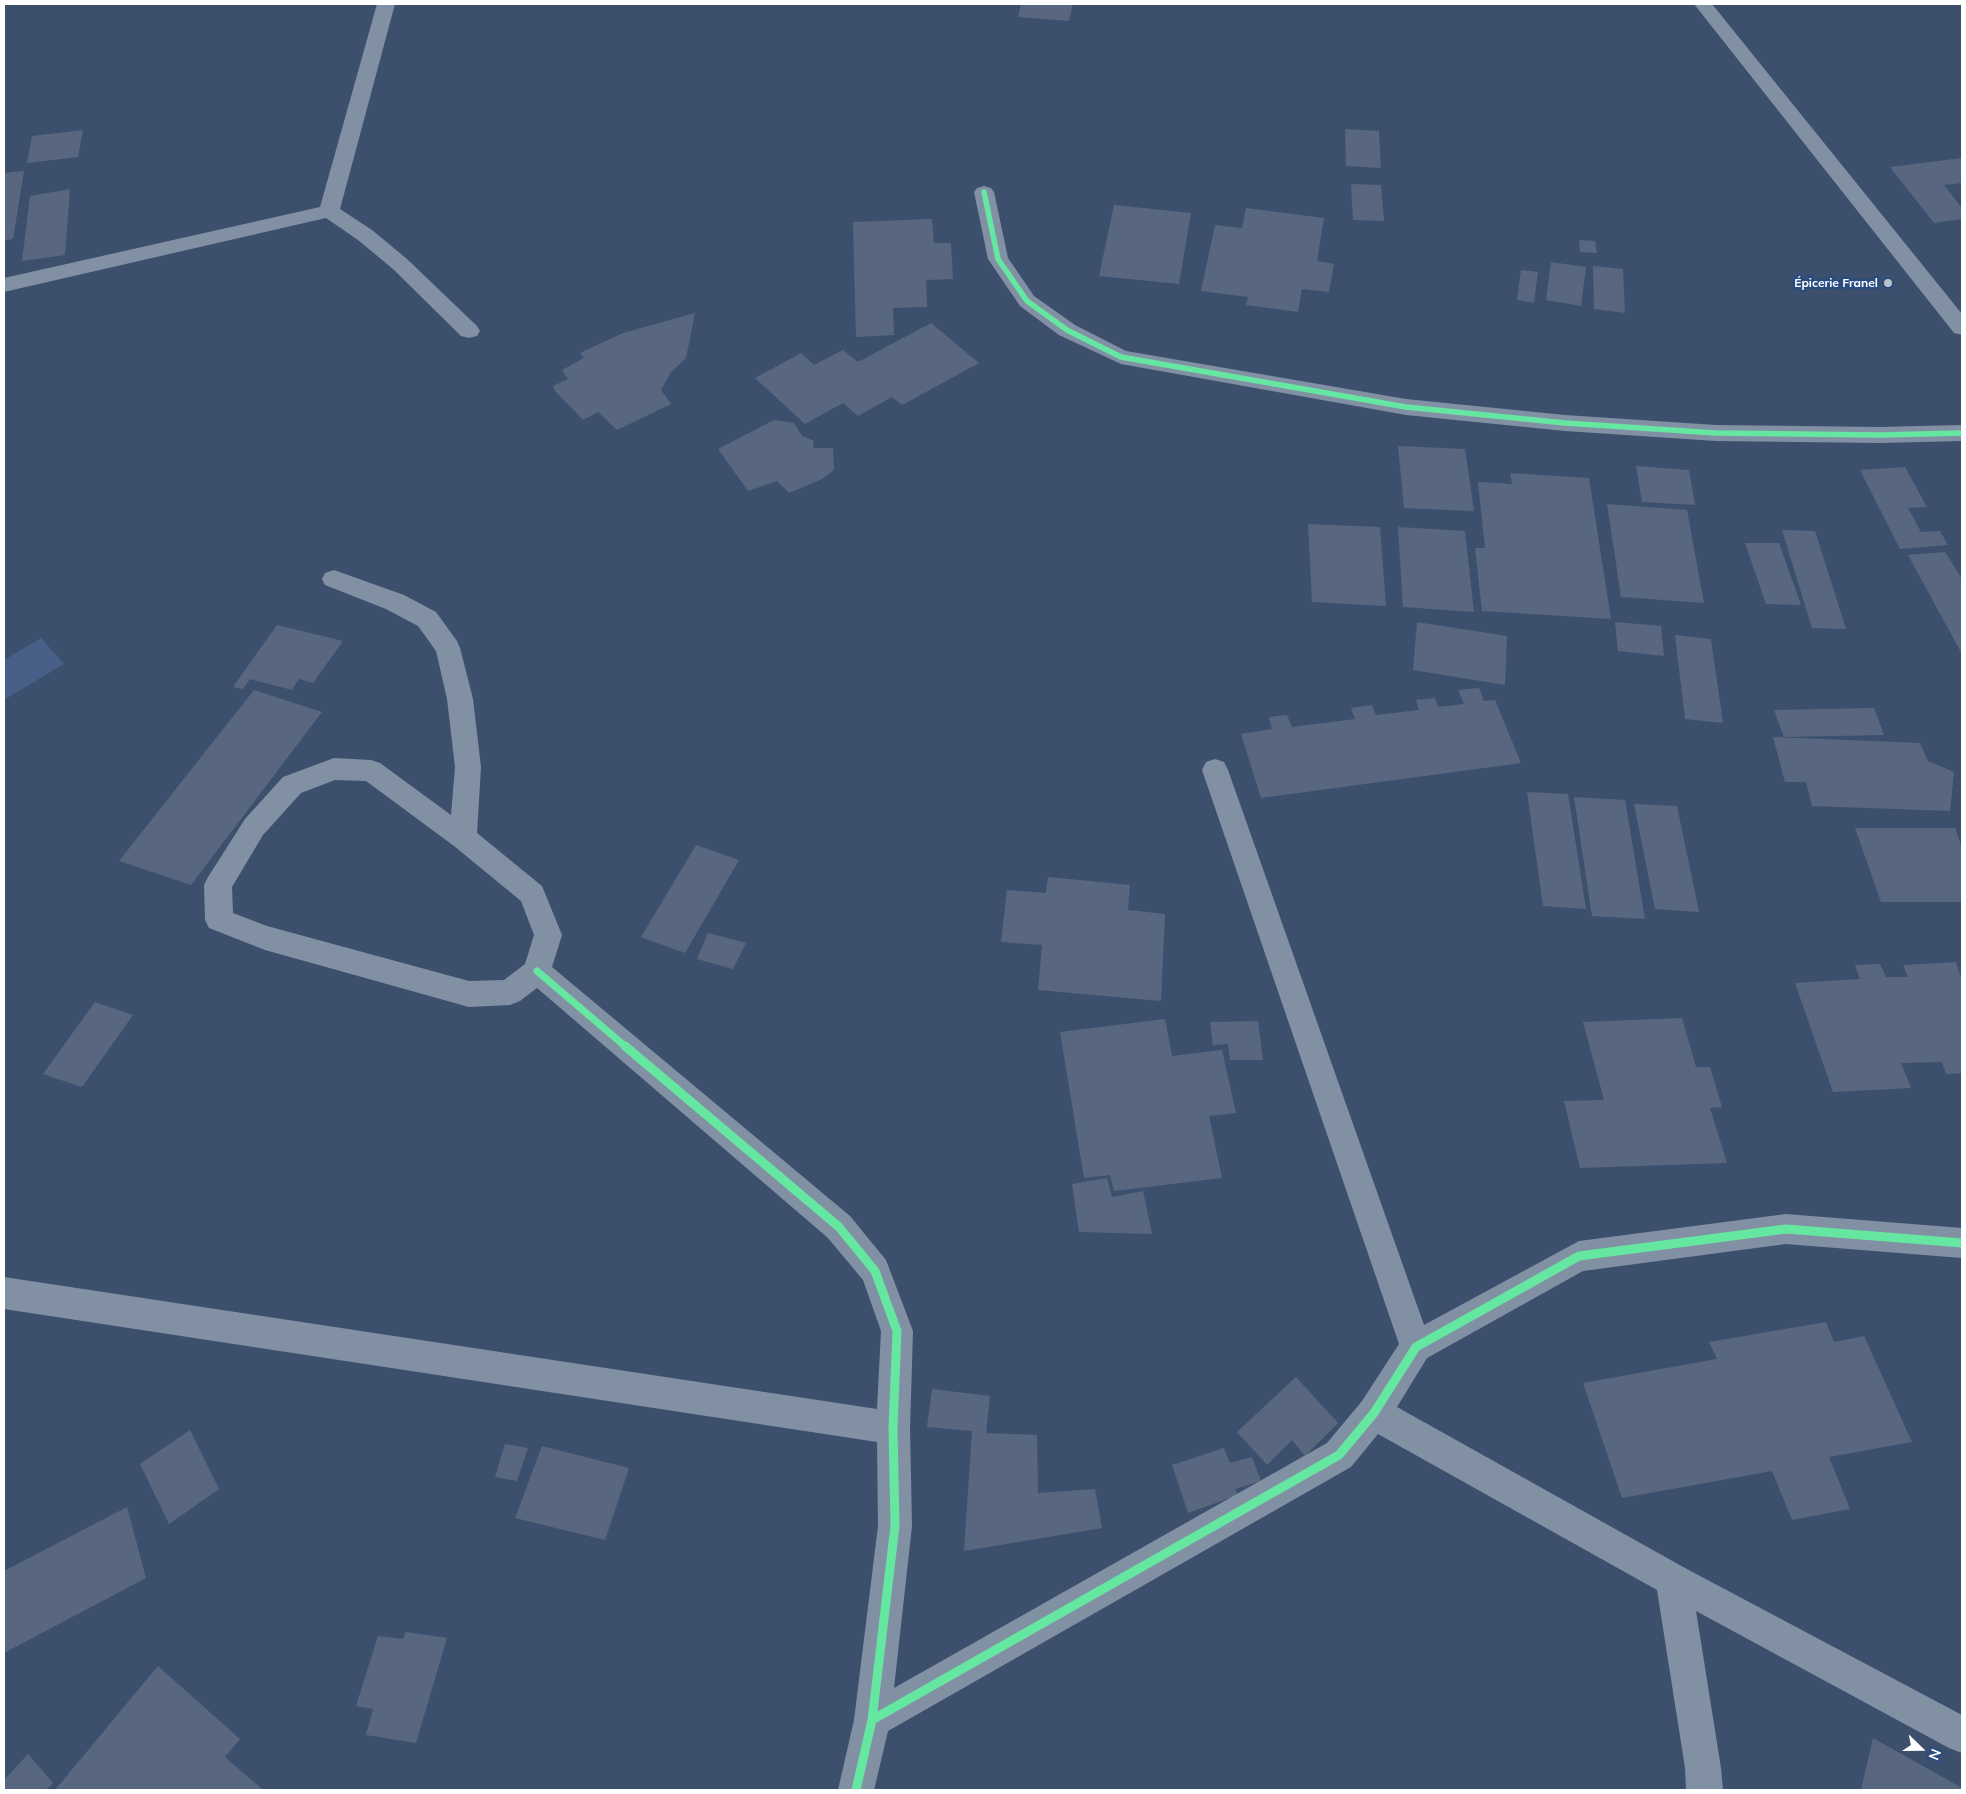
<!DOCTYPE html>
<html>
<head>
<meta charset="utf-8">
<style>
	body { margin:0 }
	#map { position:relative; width:1966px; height:1794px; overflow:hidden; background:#3c506e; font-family:Mulish,sans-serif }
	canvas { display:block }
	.frame { position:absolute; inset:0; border:5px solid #fff; pointer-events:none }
	.north { position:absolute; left:1896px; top:1724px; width:50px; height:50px; -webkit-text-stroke:4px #284b82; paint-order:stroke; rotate:112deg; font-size:14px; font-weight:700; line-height:20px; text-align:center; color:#fff }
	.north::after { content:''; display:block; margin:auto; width:18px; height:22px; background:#fff; clip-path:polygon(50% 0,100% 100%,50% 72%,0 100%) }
</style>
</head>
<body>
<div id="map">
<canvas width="1966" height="1794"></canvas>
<div class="frame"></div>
<div class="north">N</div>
</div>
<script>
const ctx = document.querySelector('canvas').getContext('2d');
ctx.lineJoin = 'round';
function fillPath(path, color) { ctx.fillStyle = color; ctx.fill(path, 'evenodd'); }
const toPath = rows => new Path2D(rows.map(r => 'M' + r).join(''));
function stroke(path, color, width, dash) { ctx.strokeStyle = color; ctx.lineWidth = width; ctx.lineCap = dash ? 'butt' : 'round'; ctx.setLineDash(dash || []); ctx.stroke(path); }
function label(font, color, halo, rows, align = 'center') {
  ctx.font = font + ' Mulish,sans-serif'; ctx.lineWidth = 4.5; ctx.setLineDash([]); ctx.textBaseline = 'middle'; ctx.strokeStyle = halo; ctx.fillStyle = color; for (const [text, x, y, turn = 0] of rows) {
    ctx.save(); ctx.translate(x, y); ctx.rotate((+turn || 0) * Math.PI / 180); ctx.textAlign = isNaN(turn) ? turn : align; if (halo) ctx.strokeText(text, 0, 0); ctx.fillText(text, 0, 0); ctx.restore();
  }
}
fillPath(toPath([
	[41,638,64,664,4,700,4,660]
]), '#486087');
fillPath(toPath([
	[1021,4,1073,4,1069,21,1018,17],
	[1345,129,1379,131,1381,168,1346,166],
	[83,130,78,157,27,163,32,136],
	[1962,158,1962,183,1944,185,1962,208,1962,219,1934,223,1890,167],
	[24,171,13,239,4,241,4,173],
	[1351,184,1381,185,1384,221,1353,220],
	[70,189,65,255,22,261,30,196],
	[1114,205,1191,213,1179,284,1099,276],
	[1246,208,1324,218,1317,261,1334,264,1329,292,1302,289,1298,312,1246,305,1248,297,1201,291,1215,225,1242,228],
	[932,219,934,243,951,243,953,279,926,280,927,307,893,308,894,335,856,337,853,222],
	[1579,240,1595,241,1597,253,1580,252],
	[1551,262,1586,267,1581,306,1546,300],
	[1593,266,1623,269,1625,313,1594,309],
	[1521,270,1538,272,1534,303,1517,300],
	[695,313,686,358,671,372,661,390,671,404,617,430,598,412,583,420,556,392,553,386,568,379,562,370,584,358,580,353,623,333],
	[931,323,979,363,902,405,892,397,858,416,843,403,805,424,755,378,801,353,814,365,843,350,858,362],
	[774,420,794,423,802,436,814,441,813,448,833,448,834,470,822,479,789,493,777,481,748,491,718,449],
	[1398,446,1465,449,1474,511,1404,508],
	[1636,466,1689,470,1695,505,1642,502],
	[1905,467,1927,507,1908,508,1921,532,1940,531,1948,545,1900,549,1860,470],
	[1510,473,1589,478,1611,619,1482,611,1475,548,1485,548,1478,482,1512,484],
	[1607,504,1687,510,1704,603,1621,597],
	[1308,524,1380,527,1386,606,1312,602],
	[1398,527,1465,531,1474,612,1403,607],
	[1782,530,1815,531,1846,629,1812,628],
	[1745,543,1779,543,1801,605,1766,604],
	[1945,552,1962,579,1962,654,1908,555],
	[1417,622,1507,636,1505,685,1413,670],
	[1615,622,1661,626,1664,656,1618,651],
	[277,625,343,641,313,683,299,679,292,690,250,679,243,689,233,687],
	[1675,635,1711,639,1723,723,1685,719],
	[1479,688,1484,701,1495,700,1521,763,1261,798,1241,734,1272,729,1269,717,1287,715,1292,727,1355,719,1351,708,1372,705,1376,715,1419,710,1416,700,1435,698,1438,707,1464,704,1458,690],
	[254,690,322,712,191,885,119,861],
	[1874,708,1884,735,1784,737,1774,710],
	[1773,737,1920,743,1928,761,1954,772,1950,811,1812,806,1806,782,1785,782],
	[1527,792,1568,794,1586,909,1543,906],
	[1574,797,1625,800,1645,919,1592,916],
	[1634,804,1677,806,1699,912,1655,909],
	[1855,828,1955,828,1962,848,1962,902,1881,902],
	[696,845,739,860,685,953,641,937],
	[1048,877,1130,885,1128,910,1165,914,1161,1001,1038,990,1042,945,1001,942,1007,890,1046,893],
	[708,933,746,943,733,969,697,959],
	[1956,962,1960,975,1962,975,1962,1073,1946,1074,1942,1062,1901,1063,1911,1088,1833,1092,1795,983,1860,979,1855,965,1880,964,1886,977,1908,977,1903,965],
	[95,1002,133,1015,82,1087,43,1074],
	[1682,1018,1696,1067,1710,1067,1722,1107,1710,1108,1727,1163,1580,1168,1564,1101,1604,1100,1583,1022],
	[1165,1019,1172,1056,1222,1050,1236,1113,1209,1116,1222,1178,1114,1191,1110,1175,1084,1178,1060,1032],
	[1258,1021,1263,1060,1230,1060,1228,1044,1213,1045,1210,1022],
	[1107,1178,1112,1197,1143,1191,1152,1234,1079,1232,1072,1184],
	[1826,1322,1834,1342,1864,1336,1912,1442,1829,1457,1850,1509,1792,1520,1772,1471,1622,1498,1583,1383,1717,1359,1709,1342],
	[1296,1377,1338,1423,1305,1456,1292,1440,1267,1465,1237,1432],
	[932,1389,990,1396,986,1433,1037,1435,1038,1493,1095,1489,1102,1528,964,1551,972,1431,927,1427],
	[190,1430,219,1489,169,1524,140,1464],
	[505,1444,528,1448,517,1481,495,1477],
	[542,1446,629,1468,605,1540,515,1518],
	[1224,1448,1230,1463,1252,1457,1261,1481,1235,1489,1238,1495,1188,1513,1172,1465],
	[127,1507,146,1578,4,1653,4,1571],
	[406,1632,447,1638,416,1743,366,1735,373,1709,356,1706,378,1636,403,1639],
	[158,1666,240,1739,225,1757,263,1790,55,1790],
	[1873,1738,1962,1788,1962,1790,1861,1790],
	[28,1754,53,1783,46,1790,4,1790,4,1780]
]), '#58677f');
fillPath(toPath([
	[377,4,395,4,340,209,372,230,407,259,477,326,480,331,477,336,469,338,461,336,393,269,358,240,326,218,4,292,4,278,320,207,377,4],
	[1694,4,1712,4,1962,314,1962,335,1954,333,1694,4],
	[984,186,991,188,994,192,1008,258,1034,296,1075,325,1126,351,1406,399,1565,415,1716,425,1880,427,1962,425,1962,441,1880,443,1716,441,1565,431,1406,415,1121,364,1059,335,1020,306,988,259,974,192,977,188,984,186],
	[334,570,404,595,436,612,457,641,460,648,473,699,481,767,477,833,542,886,562,935,552,967,850,1216,886,1260,913,1331,910,1428,912,1526,894,1688,1327,1443,1362,1401,1399,1344,1202,770,1206,762,1215,759,1224,762,1228,770,1424,1325,1579,1241,1786,1214,1962,1228,1962,1258,1786,1244,1583,1271,1427,1358,1397,1407,1685,1568,1962,1715,1962,1753,1949,1748,1696,1611,1721,1768,1723,1790,1686,1790,1685,1768,1657,1590,1378,1434,1351,1467,888,1731,874,1790,838,1790,854,1720,878,1526,877,1442,4,1309,4,1277,877,1409,881,1331,863,1280,828,1238,537,988,520,1001,510,1005,469,1007,265,950,209,928,205,920,204,885,208,877,245,819,283,777,334,758,371,760,380,763,451,815,455,767,447,699,436,651,418,626,386,609,325,585,322,579,325,573,334,570],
	[335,780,366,781,454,846,521,901,534,935,525,964,504,980,469,981,267,926,233,913,232,887,263,835,301,793,335,780]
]), '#8290a4');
stroke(toPath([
	[984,192,998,259,1027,301,1067,330,1121,357,1406,407,1565,423,1716,433,1880,435,1962,433]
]), '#66e7a1', 5.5);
stroke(toPath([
	[537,971,626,1047]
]), '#66e7a1', 7);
stroke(toPath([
	[625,1046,839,1227,875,1271,897,1331,893,1428,895,1526,872,1720,856,1790],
	[872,1720,1339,1455,1374,1413,1416,1347,1579,1256,1786,1229,1962,1243]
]), '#66e7a1', 9);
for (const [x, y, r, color] of [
	[1888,283,5,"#bbc2cc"]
]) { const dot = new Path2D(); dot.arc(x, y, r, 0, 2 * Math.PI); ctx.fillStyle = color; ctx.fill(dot); stroke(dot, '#284b82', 2); }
label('bold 12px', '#fff', '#284b82', [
	["Épicerie Franel",1878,283]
], 'right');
</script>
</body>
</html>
